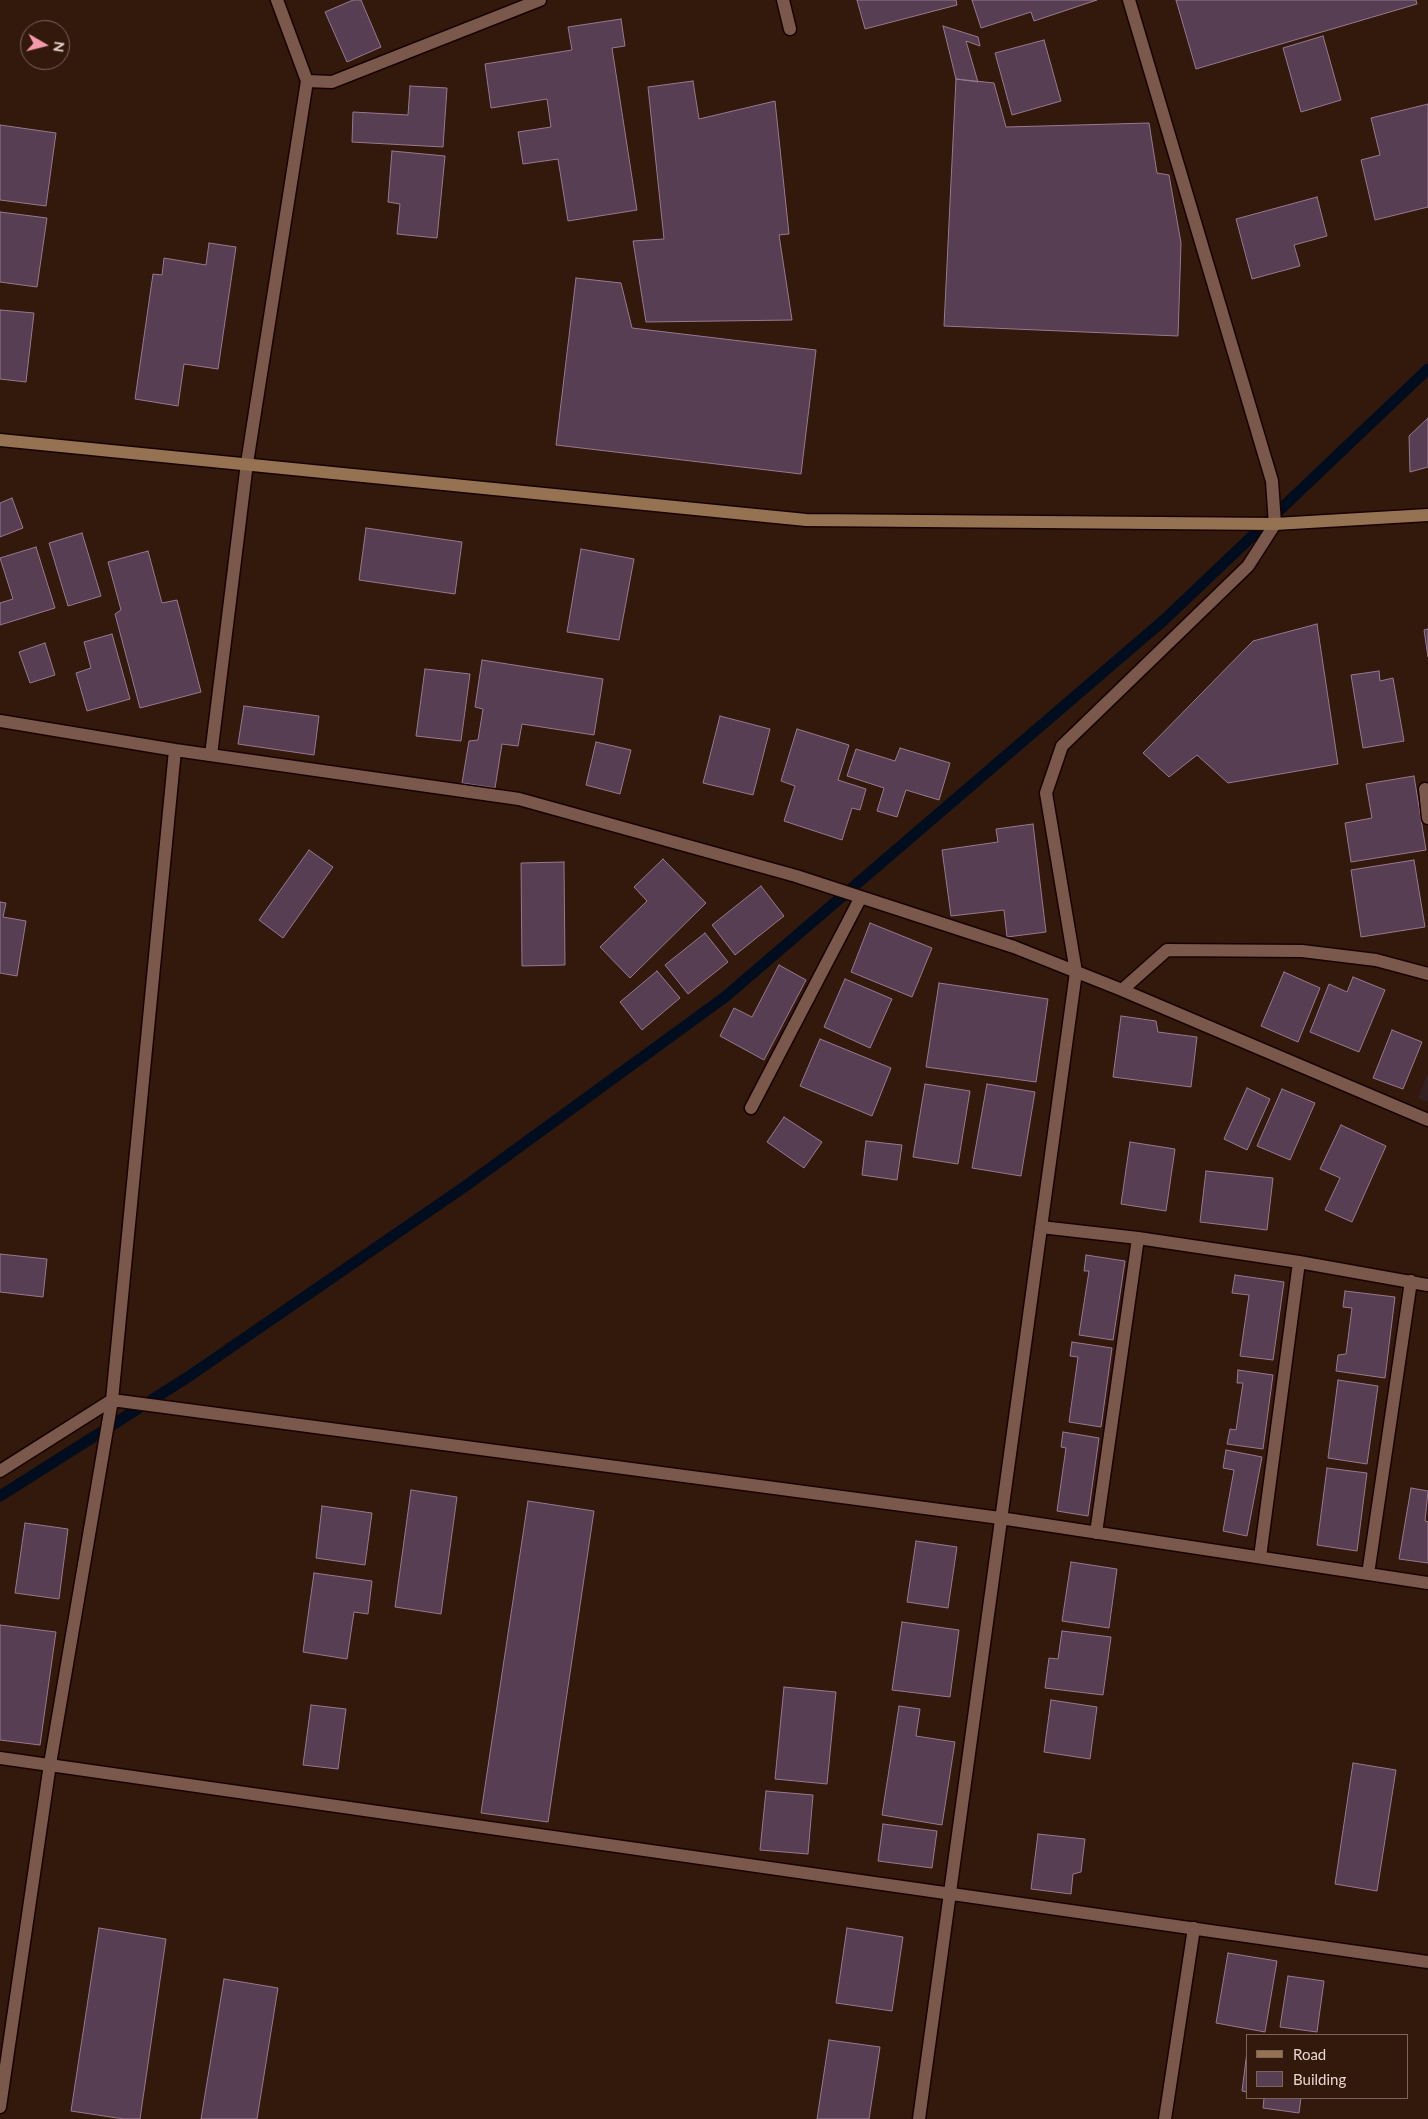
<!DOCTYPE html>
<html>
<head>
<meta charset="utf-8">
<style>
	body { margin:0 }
	#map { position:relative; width:1428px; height:2119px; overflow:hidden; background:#33180c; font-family:Lato,sans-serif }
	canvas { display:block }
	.legend { position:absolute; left:1246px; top:2034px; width:162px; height:65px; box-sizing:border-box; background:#33180c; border:1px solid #7c645a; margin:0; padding:6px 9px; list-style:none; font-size:15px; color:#e9d6ce }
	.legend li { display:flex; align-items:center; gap:10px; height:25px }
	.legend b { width:25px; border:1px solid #7c645a }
	.north { position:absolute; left:20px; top:20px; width:50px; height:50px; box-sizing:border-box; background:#33180c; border:1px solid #7c645a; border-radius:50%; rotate:98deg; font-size:14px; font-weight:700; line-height:20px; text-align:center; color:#e9d6ce }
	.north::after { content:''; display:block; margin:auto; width:18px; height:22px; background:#f39aab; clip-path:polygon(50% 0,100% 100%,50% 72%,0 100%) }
</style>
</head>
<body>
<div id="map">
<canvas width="1428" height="2119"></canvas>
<ul class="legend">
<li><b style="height:6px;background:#957251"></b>Road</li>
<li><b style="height:14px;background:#573e52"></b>Building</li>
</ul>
<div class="north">N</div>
</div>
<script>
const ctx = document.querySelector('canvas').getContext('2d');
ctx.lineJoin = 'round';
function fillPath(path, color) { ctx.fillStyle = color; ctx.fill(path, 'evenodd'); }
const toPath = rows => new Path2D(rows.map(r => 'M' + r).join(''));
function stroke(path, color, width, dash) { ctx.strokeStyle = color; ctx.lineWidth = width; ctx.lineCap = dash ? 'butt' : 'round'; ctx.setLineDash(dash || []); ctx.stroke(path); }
fillPath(toPath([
	[1428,1072,1428,1102,1418,1098]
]), '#352122');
stroke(toPath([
	[0,1496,188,1377,467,1185,725,997,1164,620,1428,369]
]), '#000d1f', 11);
const building = toPath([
	[353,0,361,0,381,47,347,62,325,12,353,0],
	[857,0,956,0,957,5,865,29,857,0],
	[972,0,1097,0,1034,21,1031,12,981,28,972,0],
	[1176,0,1416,0,1417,4,1196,69,1176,0],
	[621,19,625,46,612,48,637,210,568,221,558,159,523,164,518,132,551,127,547,99,491,108,485,64,572,50,568,27,621,19],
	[943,26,978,37,980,46,966,41,978,82,956,79,943,26],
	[1323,36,1341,100,1301,112,1283,48,1323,36],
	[1044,40,1061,101,1012,115,995,53,1044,40],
	[956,79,994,83,1006,127,1149,123,1157,173,1169,175,1181,243,1178,336,944,326,956,79],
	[693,81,699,119,775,101,789,234,779,235,792,320,646,322,633,241,664,239,648,87,693,81],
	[410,86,447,88,443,147,352,142,353,112,408,115,410,86],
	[1428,104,1428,207,1375,220,1361,160,1380,155,1371,118,1428,104],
	[0,125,56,133,46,206,0,200,0,125],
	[392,151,445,156,437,238,397,234,400,204,388,202,392,151],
	[1317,197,1327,236,1294,245,1300,266,1252,279,1236,219,1317,197],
	[0,212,47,218,37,287,0,282,0,212],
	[209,243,236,247,218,369,184,364,178,406,135,399,153,274,162,275,164,258,206,265,209,243],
	[576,278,621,283,632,328,816,350,801,474,556,445,576,278],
	[0,310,34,313,26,382,0,379,0,310],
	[1428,418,1428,467,1410,472,1409,436,1428,418],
	[12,498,23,528,0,537,0,503,12,498],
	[366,528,462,542,455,594,359,580,366,528],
	[82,533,101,596,68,606,49,543,82,533],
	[36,547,55,608,0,625,0,603,13,599,0,558,36,547],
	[581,549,634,559,619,640,567,632,581,549],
	[148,551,162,603,177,600,201,692,140,708,115,614,121,610,108,562,148,551],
	[1317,624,1338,764,1228,783,1197,755,1169,777,1143,753,1253,641,1317,624],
	[1428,629,1428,657,1424,630,1428,629],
	[112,634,130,699,87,711,76,673,91,668,84,642,112,634],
	[45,643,55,675,30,683,19,652,45,643],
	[482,660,603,679,594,735,522,724,518,746,502,744,495,788,462,783,469,741,478,740,483,709,475,707,482,660],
	[425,669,470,674,461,741,416,736,425,669],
	[1379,671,1380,681,1393,678,1404,741,1363,748,1351,675,1379,671],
	[244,706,319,716,314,755,238,744,244,706],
	[720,716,770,729,753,795,703,783,720,716],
	[797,729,849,745,838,780,866,789,860,810,852,808,842,840,784,821,795,786,781,781,797,729],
	[596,742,631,750,620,794,586,785,596,742],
	[900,748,950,763,939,800,906,790,897,817,877,811,884,788,847,776,856,749,895,761,900,748],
	[1414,776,1426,850,1351,862,1345,823,1372,818,1366,784,1414,776],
	[1033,824,1046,932,1007,937,1004,910,951,916,942,850,998,842,996,829,1033,824],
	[309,850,333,867,283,938,259,920,309,850],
	[663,859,706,903,630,978,600,947,647,901,634,887,663,859],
	[1414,860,1425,927,1361,937,1351,870,1414,860],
	[564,862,565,965,522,966,521,863,564,862],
	[761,886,784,916,735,955,712,925,761,886],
	[0,902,6,903,3,917,26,921,17,976,0,973,0,902],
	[870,923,932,948,912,997,851,972,870,923],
	[705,933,728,962,688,994,665,965,705,933],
	[779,965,806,980,764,1060,720,1036,734,1008,752,1017,779,965],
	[657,971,680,998,642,1030,620,1002,657,971],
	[1284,972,1320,988,1298,1042,1261,1026,1284,972],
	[1353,977,1385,990,1359,1052,1310,1032,1329,984,1347,992,1353,977],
	[845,979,892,999,870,1048,824,1027,845,979],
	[939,983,1048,999,1036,1082,926,1067,939,983],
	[1121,1016,1156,1021,1158,1032,1197,1037,1191,1087,1113,1077,1121,1016],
	[1392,1030,1422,1042,1403,1089,1373,1078,1392,1030],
	[820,1039,891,1068,872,1116,800,1086,820,1039],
	[925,1084,970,1091,958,1164,913,1157,925,1084],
	[987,1084,1035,1092,1021,1176,972,1168,987,1084],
	[1247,1088,1270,1099,1247,1150,1224,1139,1247,1088],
	[1282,1089,1315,1103,1290,1160,1257,1146,1282,1089],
	[784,1117,822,1142,804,1168,767,1142,784,1117],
	[1341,1125,1386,1146,1352,1222,1325,1210,1340,1178,1320,1169,1341,1125],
	[866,1141,902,1145,897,1180,862,1175,866,1141],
	[1130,1142,1175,1149,1166,1211,1121,1204,1130,1142],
	[1206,1171,1273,1178,1267,1230,1200,1222,1206,1171],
	[0,1254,47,1259,43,1297,0,1292,0,1254],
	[1086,1255,1125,1261,1113,1340,1079,1335,1089,1271,1084,1271,1086,1255],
	[1235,1275,1284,1282,1273,1360,1240,1356,1249,1295,1232,1293,1235,1275],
	[1345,1291,1395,1297,1385,1378,1336,1371,1338,1355,1346,1354,1352,1308,1343,1307,1345,1291],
	[1072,1342,1112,1348,1101,1427,1069,1422,1078,1357,1070,1356,1072,1342],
	[1238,1370,1273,1375,1263,1449,1227,1444,1230,1429,1236,1430,1243,1383,1237,1383,1238,1370],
	[1338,1380,1378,1386,1367,1464,1328,1458,1338,1380],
	[1063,1432,1099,1438,1088,1516,1057,1511,1066,1448,1061,1447,1063,1432],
	[1226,1450,1262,1457,1247,1536,1223,1531,1234,1470,1223,1468,1226,1450],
	[1327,1468,1367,1473,1357,1551,1317,1545,1327,1468],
	[1411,1488,1428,1491,1425,1521,1428,1522,1428,1563,1399,1559,1411,1488],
	[411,1490,457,1497,441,1614,395,1607,411,1490],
	[528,1501,594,1511,548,1822,481,1813,528,1501],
	[322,1506,372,1513,365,1565,316,1558,322,1506],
	[25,1523,68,1529,59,1599,15,1593,25,1523],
	[916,1541,957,1547,948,1608,907,1602,916,1541],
	[1071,1562,1117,1569,1109,1628,1062,1621,1071,1562],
	[314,1573,372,1581,368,1614,354,1612,347,1659,303,1652,314,1573],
	[902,1622,959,1630,950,1697,892,1690,902,1622],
	[0,1625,56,1632,40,1745,0,1740,0,1625],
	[1062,1631,1111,1637,1103,1695,1045,1688,1049,1658,1058,1659,1062,1631],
	[784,1687,836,1692,827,1784,775,1779,784,1687],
	[1051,1700,1097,1707,1090,1759,1044,1752,1051,1700],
	[311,1705,346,1709,338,1769,303,1765,311,1705],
	[899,1706,920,1709,916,1736,955,1742,942,1825,882,1815,899,1706],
	[1353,1763,1396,1770,1377,1891,1335,1884,1353,1763],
	[766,1791,813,1795,808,1854,760,1850,766,1791],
	[883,1824,937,1831,932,1868,878,1861,883,1824],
	[1038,1834,1085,1839,1081,1872,1073,1874,1071,1894,1031,1889,1038,1834],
	[99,1928,166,1939,140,2119,124,2119,71,2111,99,1928],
	[847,1928,903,1937,892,2011,836,2003,847,1928],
	[1228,1953,1277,1961,1265,2032,1216,2023,1228,1953],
	[1288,1976,1324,1981,1317,2032,1280,2027,1288,1976],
	[224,1979,278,1988,257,2119,201,2119,224,1979],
	[829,2040,880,2047,869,2119,817,2119,829,2040],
	[1247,2052,1247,2092,1242,2091,1247,2052],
	[1264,2098,1301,2098,1299,2113,1263,2108,1264,2098]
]);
fillPath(building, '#573e52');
stroke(building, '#977990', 1);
const street = toPath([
	[783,0,790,29],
	[307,81,332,82,540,0],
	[0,721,175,750,519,799,796,876,1014,947,1122,990,1428,1120],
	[211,755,247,463,307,81,277,0],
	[1425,789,1428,818],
	[1122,990,1167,950,1302,951,1376,960,1428,974],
	[751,1108,861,897],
	[1041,1227,1138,1238,1299,1262,1428,1285],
	[0,1471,112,1400,1000,1518,1428,1583],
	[1096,1533,1138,1238],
	[1260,1557,1299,1262],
	[1368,1574,1411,1281],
	[0,1758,1428,1962],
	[0,2107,50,1764,112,1400,175,750],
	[919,2119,1076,972,1046,793,1062,746,1248,566,1275,524,1272,481,1129,0],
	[1165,2119,1194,1928]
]);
const secondary = toPath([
	[0,440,806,520,1275,524,1428,515]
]);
stroke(street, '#190300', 15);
stroke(secondary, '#190300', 15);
stroke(street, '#7a594c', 12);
stroke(secondary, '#957251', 12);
</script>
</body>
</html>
